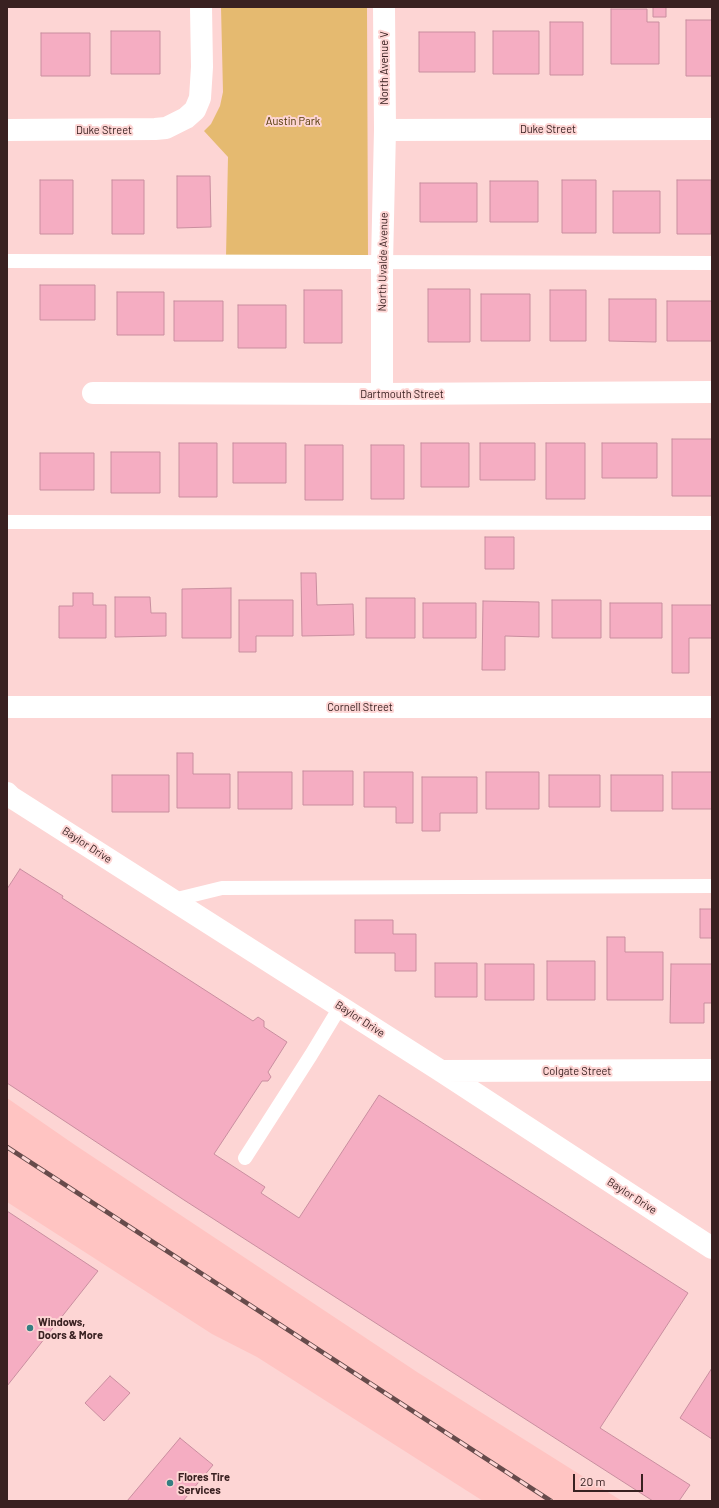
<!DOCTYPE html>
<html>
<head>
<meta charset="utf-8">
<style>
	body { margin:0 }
	#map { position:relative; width:719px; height:1508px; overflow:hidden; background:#fdd5d4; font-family:Barlow,sans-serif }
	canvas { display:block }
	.frame { position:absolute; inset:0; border:8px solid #392121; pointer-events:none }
	.scale { position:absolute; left:573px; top:1474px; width:70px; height:18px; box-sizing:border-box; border:2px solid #392121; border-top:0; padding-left:5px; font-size:12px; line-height:14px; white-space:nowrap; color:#392121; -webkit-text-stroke:3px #fdd5d4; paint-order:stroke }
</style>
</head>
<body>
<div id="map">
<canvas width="719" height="1508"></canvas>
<div class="frame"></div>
<div class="scale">20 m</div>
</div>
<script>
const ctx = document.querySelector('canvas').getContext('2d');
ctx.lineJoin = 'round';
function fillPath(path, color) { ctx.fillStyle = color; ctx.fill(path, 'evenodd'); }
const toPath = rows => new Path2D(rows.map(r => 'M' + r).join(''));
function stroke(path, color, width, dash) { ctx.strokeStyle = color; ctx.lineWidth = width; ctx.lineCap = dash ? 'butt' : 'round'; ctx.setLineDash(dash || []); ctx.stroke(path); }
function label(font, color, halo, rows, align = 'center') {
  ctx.font = font + ' Barlow,sans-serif'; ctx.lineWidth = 4; ctx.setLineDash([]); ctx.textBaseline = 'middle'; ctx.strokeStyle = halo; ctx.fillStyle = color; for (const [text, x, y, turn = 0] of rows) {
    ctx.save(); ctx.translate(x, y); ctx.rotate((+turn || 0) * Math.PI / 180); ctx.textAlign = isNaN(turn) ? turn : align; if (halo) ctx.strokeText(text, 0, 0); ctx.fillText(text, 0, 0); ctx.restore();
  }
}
fillPath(toPath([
	[7,1098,75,1145,417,1372,622,1501,483,1501,257,1357,212,1334,7,1202]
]), '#ffc4c2');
fillPath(toPath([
	[221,7,367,7,368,257,226,257,228,157,204,131,211,124,220,106,223,92]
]), '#e5ba70');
const building = toPath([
	[653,7,666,7,666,17,653,17,653,7],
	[611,9,647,9,647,22,659,22,659,64,611,64,611,9],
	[686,20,712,20,712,76,686,76,686,20],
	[550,22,583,22,583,75,550,75,550,22],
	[111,31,160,31,160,74,111,74,111,31],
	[493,31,539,31,539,74,493,74,493,31],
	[419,32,475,32,475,72,419,72,419,32],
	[41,33,90,33,90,76,41,76,41,33],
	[177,176,210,176,211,227,177,228,177,176],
	[40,180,73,180,73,234,40,234,40,180],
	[112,180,144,180,144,234,112,234,112,180],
	[562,180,596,180,596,233,562,233,562,180],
	[677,180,711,180,711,234,677,234,677,180],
	[490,181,538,181,538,222,490,222,490,181],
	[420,183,477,183,477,222,420,222,420,183],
	[613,191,660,191,660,233,613,233,613,191],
	[40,285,95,285,95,320,40,320,40,285],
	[428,289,470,289,470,342,428,342,428,289],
	[304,290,342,290,342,343,304,343,304,290],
	[550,290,586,290,586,341,550,341,550,290],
	[117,292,164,292,164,335,117,335,117,292],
	[481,294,530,294,530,341,481,341,481,294],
	[609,299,656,299,656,342,609,341,609,299],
	[174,301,223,301,223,341,174,341,174,301],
	[667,301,712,301,712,341,667,341,667,301],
	[238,305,286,305,286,348,238,348,238,305],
	[672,439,712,439,712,496,672,496,672,439],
	[179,443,217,443,217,497,179,497,179,443],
	[233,443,286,443,286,483,233,483,233,443],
	[421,443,469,443,469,487,421,487,421,443],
	[480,443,535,443,535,480,480,480,480,443],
	[546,443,585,443,585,499,546,499,546,443],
	[602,443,657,443,657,478,602,478,602,443],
	[305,445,343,445,343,500,305,500,305,445],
	[371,445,404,445,404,499,371,499,371,445],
	[111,452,160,452,160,493,111,493,111,452],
	[40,453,94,453,94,490,40,490,40,453],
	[485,537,514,537,514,569,485,569,485,537],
	[301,573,316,573,317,605,353,604,354,635,302,636,301,573],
	[231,588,231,638,182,638,182,589,231,588],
	[73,593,93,593,93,605,106,605,106,638,59,638,59,606,73,606,73,593],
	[115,597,150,597,151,613,166,613,166,636,115,637,115,597],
	[366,598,415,598,415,638,366,638,366,598],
	[239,600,293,600,293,636,256,636,256,652,239,652,239,600],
	[552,600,601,600,601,638,552,638,552,600],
	[483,601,539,602,539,637,505,636,505,670,482,670,483,601],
	[423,603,476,603,476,638,423,638,423,603],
	[610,603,662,603,662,638,610,638,610,603],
	[672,605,712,605,712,638,689,638,689,673,672,673,672,605],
	[177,753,193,753,193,774,230,774,230,808,177,808,177,753],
	[303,771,353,771,353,805,303,805,303,771],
	[238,772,292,772,292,809,238,809,238,772],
	[364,772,413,772,413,823,396,823,396,807,364,807,364,772],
	[486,772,539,772,539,809,486,809,486,772],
	[672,772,712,772,712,809,672,809,672,772],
	[112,775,169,775,169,812,112,812,112,775],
	[549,775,600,775,600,807,549,807,549,775],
	[611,775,663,775,663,811,611,811,611,775],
	[422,777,477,777,477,813,440,813,440,831,422,831,422,777],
	[20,869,63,896,62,898,253,1021,258,1017,264,1021,264,1027,287,1042,268,1072,271,1077,268,1081,262,1081,214,1154,265,1187,261,1193,299,1218,379,1095,688,1293,600,1428,690,1485,679,1501,653,1501,184,1200,7,1083,7,889,20,869],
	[700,909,712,909,712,938,700,938,700,909],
	[355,920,393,920,393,934,416,934,416,971,395,971,395,953,355,953,355,920],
	[607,937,625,937,625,952,663,952,663,1000,607,1000,607,937],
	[547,961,595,961,595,1000,547,1000,547,961],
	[435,963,477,963,477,997,435,997,435,963],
	[485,964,534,964,534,1000,485,1000,485,964],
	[671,964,712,964,712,1003,704,1003,704,1023,670,1023,671,964],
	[7,1211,98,1271,7,1386,7,1211],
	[712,1368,712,1439,680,1418,712,1368],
	[110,1376,130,1393,104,1421,85,1403,110,1376],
	[180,1438,213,1465,183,1501,127,1501,180,1438]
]);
fillPath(building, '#f5adc2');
stroke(building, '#c98e9f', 1);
stroke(toPath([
	[7,261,712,263],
	[7,522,712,523],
	[173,900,222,888,712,886],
	[245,1158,311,1055,340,1007]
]), '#fff', 14);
stroke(toPath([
	[7,130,155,129,166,128,186,118,195,110,200,98,202,67,201,7],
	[385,130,712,129],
	[93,393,382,394,712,392],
	[382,394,382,263,385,130,384,7],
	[7,707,712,707],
	[7,793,11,797,441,1071,712,1248],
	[441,1071,712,1070]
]), '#fff', 22);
const rail = toPath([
	[7,1147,551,1501]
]);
stroke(rail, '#674b4b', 4.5);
stroke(rail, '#fdd5d4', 3, [9]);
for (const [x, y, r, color] of [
	[30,1328,4,"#357e82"],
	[170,1483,4,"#357e82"]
]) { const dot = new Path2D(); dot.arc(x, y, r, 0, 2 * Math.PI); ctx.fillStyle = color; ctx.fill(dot); stroke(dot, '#fdd5d4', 1.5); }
label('11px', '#392121', '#fdd5d4', [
	["North Avenue V",384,68,-90],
	["Duke Street",548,129],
	["Duke Street",104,130],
	["North Uvalde Avenue",383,262,-89],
	["Dartmouth Street",402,394],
	["Cornell Street",360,707],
	["Baylor Drive",87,845,33],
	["Baylor Drive",360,1019,33],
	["Colgate Street",577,1071],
	["Baylor Drive",632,1196,33]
]);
label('11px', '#4c3400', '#fdd5d4', [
	["Austin Park",293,121]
]);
label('bold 11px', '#392121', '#fdd5d4', [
	["Windows,",38,1322],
	["Doors & More",38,1335],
	["Flores Tire",178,1477],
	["Services",178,1490]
], 'left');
</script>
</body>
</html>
